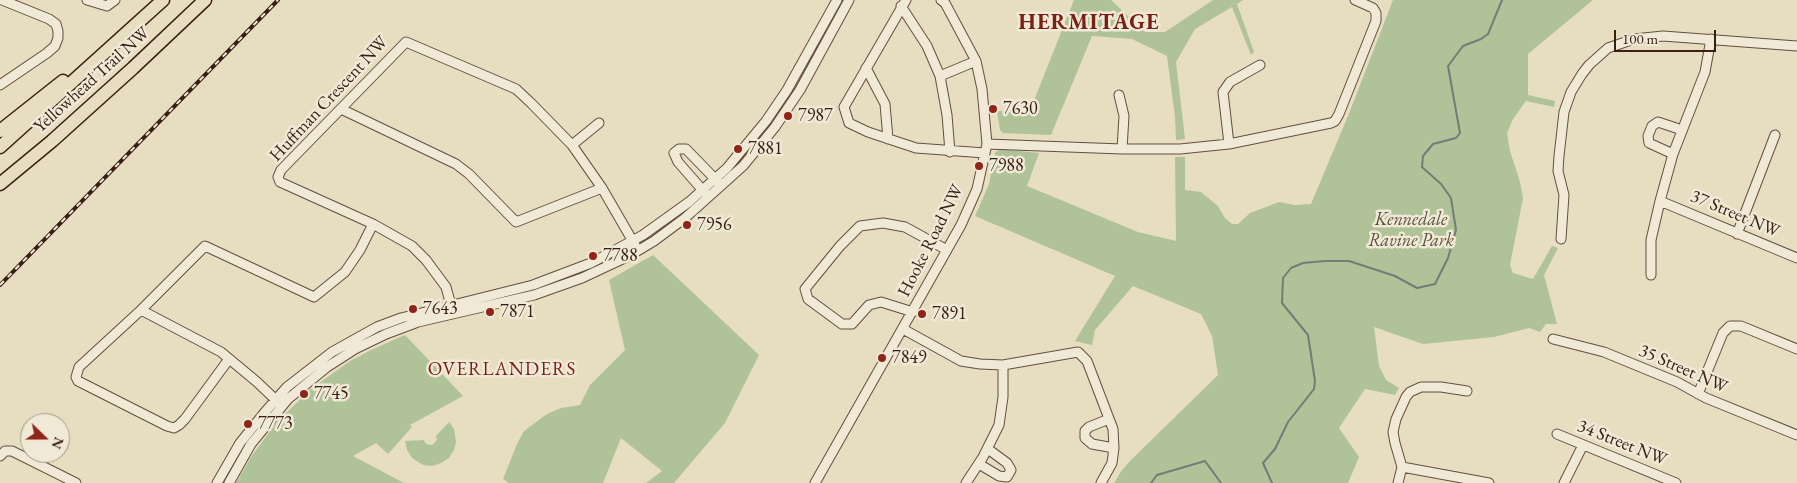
<!DOCTYPE html>
<html>
<head>
<meta charset="utf-8">
<style>
	body { margin:0 }
	#map { position:relative; width:1797px; height:483px; overflow:hidden; background:#e7ddc0; font-family:"EB Garamond",serif }
	canvas { display:block }
	.north { position:absolute; left:20px; top:413px; width:50px; height:50px; box-sizing:border-box; background:#efe9d6; border:1px solid #a69888; border-radius:50%; rotate:112deg; font-size:14px; font-weight:700; line-height:20px; text-align:center; color:#391e14 }
	.north::after { content:''; display:block; margin:auto; width:18px; height:22px; background:#8f2418; clip-path:polygon(50% 0,100% 100%,50% 72%,0 100%) }
	.scale { position:absolute; left:1614px; top:30px; width:102px; height:22px; box-sizing:border-box; border:2px solid #391e14; border-top:0; padding-left:6px; font-size:15px; line-height:18px; white-space:nowrap; color:#391e14; -webkit-text-stroke:4px #efe9d6; paint-order:stroke }
</style>
</head>
<body>
<div id="map">
<canvas width="1797" height="483"></canvas>
<div class="north">N</div>
<div class="scale">100 m</div>
</div>
<script>
const ctx = document.querySelector('canvas').getContext('2d');
ctx.lineJoin = 'round';
function fillPath(path, color) { ctx.fillStyle = color; ctx.fill(path, 'evenodd'); }
const toPath = rows => new Path2D(rows.map(r => 'M' + r).join(''));
function stroke(path, color, width, dash) { ctx.strokeStyle = color; ctx.lineWidth = width; ctx.lineCap = dash ? 'butt' : 'round'; ctx.setLineDash(dash || []); ctx.stroke(path); }
function label(font, color, halo, rows, align = 'center') {
  ctx.font = font + ' "EB Garamond",serif'; ctx.lineWidth = 5; ctx.setLineDash([]); ctx.textBaseline = 'middle'; ctx.strokeStyle = halo; ctx.fillStyle = color; for (const [text, x, y, turn = 0] of rows) {
    ctx.save(); ctx.translate(x, y); ctx.rotate((+turn || 0) * Math.PI / 180); ctx.textAlign = isNaN(turn) ? turn : align; if (halo) ctx.strokeText(text, 0, 0); ctx.fillText(text, 0, 0); ctx.restore();
  }
}
fillPath(toPath([
	[840,0,845,0,792,96,782,110,780,108],
	[1074,0,1111,0,1145,32,1165,32,1213,0,1243,0,1237,4,1254,52,1251,55,1232,7,1195,29,1176,62,1185,139,1176,140,1175,117,1167,56,1132,39,1092,36,1051,135,1003,133,1000,130,997,111,1029,113],
	[1393,0,1593,0,1528,54,1528,95,1555,101,1554,107,1526,101,1513,119,1507,133,1510,151,1520,182,1523,198,1510,265,1513,273,1533,279,1552,246,1558,248,1544,275,1557,324,1546,324,1540,332,1529,328,1494,337,1423,344,1374,327,1379,366,1386,380,1399,388,1395,395,1365,389,1339,428,1359,457,1348,483,1114,483,1122,470,1131,460,1218,375,1212,336,1201,314,1133,286,1095,330,1092,345,1075,341,1115,276,975,216,989,184,995,153,1000,149,1039,153,1027,186,1138,232,1176,241,1175,157,1185,157,1185,190,1201,192,1218,206,1225,218,1232,224,1238,224,1250,213,1279,202,1294,205,1311,204,1348,116],
	[767,126,770,128,737,167,726,175,725,174],
	[699,198,697,206,653,237,648,239,646,237],
	[627,249,628,250,624,255,609,262,542,290,540,288,544,284],
	[653,255,759,355,725,423,674,483,646,483,662,471,621,438,603,483,509,483,503,479,517,444,524,431,547,414,561,408,580,405,590,385,625,350,609,280],
	[405,335,463,396,410,425,412,427,388,454,376,443,353,456,404,483,236,483,251,457,276,423,311,389,350,361,369,351],
	[449,422,454,429,456,442,454,450,449,458,441,463,432,466,423,465,412,458,407,450,405,441,424,440,426,444,432,445,437,440,436,436]
]), '#b0c297');
stroke(toPath([
	[1151,483,1157,475,1205,461,1221,483],
	[1272,483,1263,463,1275,449,1288,422,1314,389,1315,381,1308,335,1282,303,1283,278,1291,268,1303,263,1325,261,1349,261,1395,276,1417,288,1435,284,1448,258,1456,230,1451,198,1441,184,1422,167,1423,156,1433,144,1456,138,1460,133,1448,66,1463,46,1481,39,1488,34,1502,0]
]), '#747c79', 2);
const minor = toPath([
	[87,0,107,6,115,0],
	[906,0,844,107,849,123,868,132,916,148,985,153],
	[901,6,927,46,940,76,947,115,950,152],
	[866,68,885,104,888,139],
	[940,76,976,61],
	[0,85,47,53,55,46,58,38,58,31,56,24,49,19,2,0],
	[1119,95,1124,116,1122,149],
	[341,109,456,164,469,174,516,222,602,188],
	[987,144,1122,149,1180,149,1229,144,1331,123,1335,121,1339,114,1376,21,1376,13,1373,8,1355,0],
	[1229,144,1223,92,1230,82,1260,65],
	[572,145,599,123],
	[1673,154,1649,143,1648,136,1652,126,1658,122,1682,130],
	[706,194,678,162,674,153,679,149,686,149,718,182],
	[1660,201,1797,258],
	[1737,234,1775,135],
	[1561,239,1564,195,1558,171,1559,156,1564,112,1571,92,1582,74,1589,65,1608,48,1634,39,1663,36,1797,46],
	[1651,275,1651,240,1660,201,1673,154,1705,72,1711,39],
	[452,309,446,287,426,260,412,246,373,224,280,182,278,177,281,170,406,42,516,89,531,103,572,145,602,188,635,245],
	[141,310,221,352,257,382,279,403],
	[913,312,881,302,869,305,852,324,842,324,808,299,805,289,840,246,860,226,883,223,905,227,947,250],
	[903,329,961,361,980,364,1003,365,1078,352,1087,361,1113,429,1114,448,1112,463,1101,483],
	[1553,339,1604,352,1677,382,1706,398,1797,435],
	[229,359,185,419,179,425,174,428,167,426,78,381,76,377,79,367,141,310,205,246,314,297,345,272,360,250,373,224],
	[1698,394,1723,333,1730,326,1741,326,1797,349],
	[1109,419,1089,427,1085,431,1085,438,1092,444,1114,448],
	[1557,434,1676,483],
	[0,456,5,451,12,451,76,483],
	[979,464,999,476,1007,477,1011,470,1007,463,988,449],
	[1402,467,1489,483],
	[217,483,240,443,265,412,287,387,332,352,377,327,401,318,533,285,591,263,643,235,689,202,727,168,766,121,787,90,837,0],
	[229,483,251,444,288,399,327,367,355,349,386,334,418,322,534,295,582,278,629,256,654,241,685,218,743,166,775,127,800,90,849,0],
	[815,483,961,225,977,189,987,144,982,89,976,61,945,3,941,0],
	[966,483,983,457,999,425,1003,397,1003,365],
	[1398,483,1402,467,1395,443,1393,432,1396,419,1406,397,1410,392,1421,387,1441,387,1467,391],
	[1564,483,1583,445]
]);
const highway = toPath([
	[0,131,63,81],
	[0,147,163,0],
	[0,184,52,141,133,68,205,0]
]);
stroke(minor, '#644e3f', 11);
stroke(highway, '#391e14', 15);
stroke(minor, '#efe9d6', 9);
stroke(highway, '#e7ddc0', 12);
const rail = toPath([
	[0,285,278,0]
]);
stroke(rail, '#391e14', 4);
stroke(rail, '#efe9d6', 2, [5.5]);
for (const [x, y, r, color] of [
	[993,109,5,"#8f2418"],
	[788,116,5,"#8f2418"],
	[738,149,5,"#8f2418"],
	[979,166,5,"#8f2418"],
	[687,225,5,"#8f2418"],
	[593,256,5,"#8f2418"],
	[413,309,5,"#8f2418"],
	[490,312,5,"#8f2418"],
	[922,314,5,"#8f2418"],
	[882,358,5,"#8f2418"],
	[304,394,5,"#8f2418"],
	[248,424,5,"#8f2418"]
]) { const dot = new Path2D(); dot.arc(x, y, r, 0, 2 * Math.PI); ctx.fillStyle = color; ctx.fill(dot); stroke(dot, '#efe9d6', 2); }
label('18px', '#391e14', '#efe9d6', [
	["Yellowhead Trail NW",92,80,-42],
	["Huffman Crescent NW",329,99,-47],
	["37 Street NW",1735,214,23],
	["Hooke Road NW",931,241,-63],
	["35 Street NW",1683,369,24],
	["34 Street NW",1622,443,22]
]);
label('18px', '#391e14', '#efe9d6', [
	["7630",1003,109],
	["7987",798,116],
	["7881",748,149],
	["7988",989,166],
	["7956",697,225],
	["7788",603,256],
	["7643",423,309],
	["7871",500,312],
	["7891",932,314],
	["7849",892,358],
	["7745",314,394],
	["7773",258,424]
], 'left');
label('italic 18px', '#5d4f3b', '#efe9d6', [
	["Kennedale",1411,220],
	["Ravine Park",1411,241]
]);
ctx.letterSpacing = '1px';
label('19px', '#7a1f14', '#efe9d6', [
	["OVERLANDERS",502,370]
]);
ctx.letterSpacing = '0px';
ctx.letterSpacing = '1px';
label('bold 22px', '#7a1f14', '#efe9d6', [
	["HERMITAGE",1089,23]
]);
ctx.letterSpacing = '0px';
</script>
</body>
</html>
